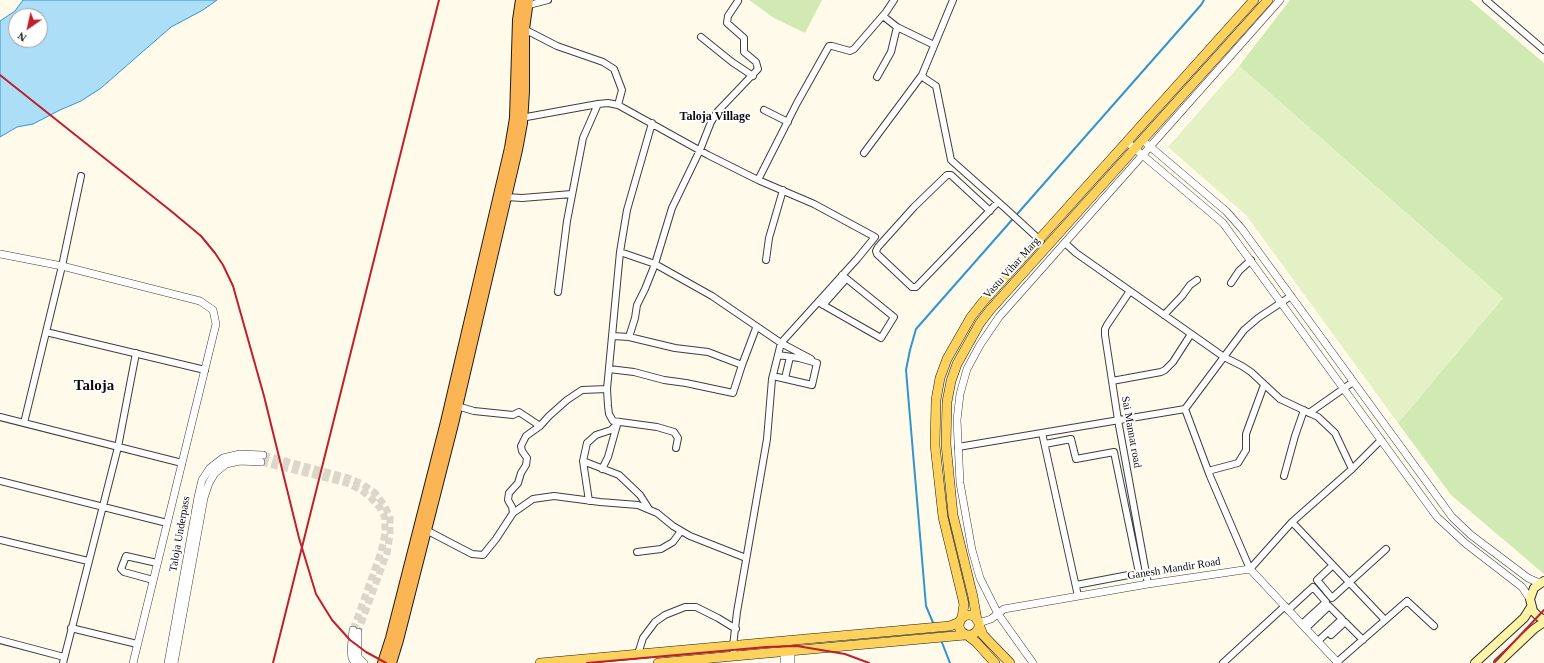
<!DOCTYPE html>
<html>
<head>
<meta charset="utf-8">
<style>
	body { margin:0 }
	#map { position:relative; width:1544px; height:663px; overflow:hidden; background:#fffaea; font-family:Georgia,serif }
	canvas { display:block }
	.north { position:absolute; left:8px; top:8px; width:40px; height:40px; box-sizing:border-box; background:#fff; border:1px solid #9d9d9d; border-radius:50%; rotate:214deg; font-size:11px; font-weight:700; line-height:16px; text-align:center; color:#0b0b0b }
	.north::after { content:''; display:block; margin:auto; width:14px; height:18px; background:#bf202b; clip-path:polygon(50% 0,100% 100%,50% 72%,0 100%) }
</style>
</head>
<body>
<div id="map">
<canvas width="1544" height="663"></canvas>
<div class="north">N</div>
</div>
<script>
const ctx = document.querySelector('canvas').getContext('2d');
ctx.lineJoin = 'round';
function fillPath(path, color) { ctx.fillStyle = color; ctx.fill(path, 'evenodd'); }
const toPath = rows => new Path2D(rows.map(r => 'M' + r).join(''));
function stroke(path, color, width, dash) { ctx.strokeStyle = color; ctx.lineWidth = width; ctx.lineCap = dash ? 'butt' : 'round'; ctx.setLineDash(dash || []); ctx.stroke(path); }
function label(font, color, halo, rows, align = 'center') {
  ctx.font = font + ' Georgia,serif'; ctx.lineWidth = 4; ctx.setLineDash([]); ctx.textBaseline = 'middle'; ctx.strokeStyle = halo; ctx.fillStyle = color; for (const [text, x, y, turn = 0] of rows) {
    ctx.save(); ctx.translate(x, y); ctx.rotate((+turn || 0) * Math.PI / 180); ctx.textAlign = isNaN(turn) ? turn : align; if (halo) ctx.strokeText(text, 0, 0); ctx.fillText(text, 0, 0); ctx.restore();
  }
}
fillPath(toPath([
	[749,0,822,0,805,33,774,18],
	[1290,0,1470,0,1544,63,1544,574,1451,495,1398,423,1503,298,1239,66]
]), '#d1eab3');
fillPath(toPath([
	[1239,66,1503,298,1398,423,1246,215,1168,147]
]), '#e3f1c5');
const water = toPath([
	[23,0,217,0,203,10,171,27,101,88,81,101,60,110,33,124,17,127,0,137,0,21,15,11,23,0],
	[16,16,40,16,40,40,16,40,16,16]
]);
fillPath(water, '#addef8');
stroke(water, '#3295d1', 1);
stroke(toPath([
	[934,625,926,606,906,370,910,350,916,329,1201,5,1204,0],
	[941,640,950,663]
]), '#3295d1', 2);
stroke(toPath([
	[263,455,348,478,362,484,375,493,385,506,390,518,390,535,387,553,358,632],
	[261,462,347,483,361,490,371,498,380,508,385,518,385,534,381,552,353,630]
]), '#dad6c9', 7, [7, 3.5]);
const minor = toPath([
	[953,0,922,75,924,78,936,86,951,160,1005,208,1041,241],
	[1486,0,1544,50],
	[738,1,728,16,727,23,744,38,744,52,756,62,758,69,718,111,711,122,700,150,672,208,655,264,712,296,781,343,811,359],
	[525,6,548,0],
	[883,16,897,27,934,45],
	[524,29,557,46,603,62,614,69,622,90,618,105],
	[701,37,732,62,753,76],
	[877,77,891,52,897,27],
	[764,110,788,122],
	[521,118,598,104,608,103,618,105,708,155,758,180,814,204,875,237,857,259,781,343,772,379,767,439,737,612,733,646,734,656],
	[652,123,627,210,620,252,607,389,608,406,609,414,613,421,657,427,674,432,678,438,676,448],
	[864,153,922,75],
	[758,180,797,103,829,46,832,46,850,51,854,49,886,12,894,0],
	[506,197,522,198,572,194],
	[990,211,951,175,947,175,914,207,878,247,876,251,877,254,912,287,916,287,917,286,998,202],
	[1065,243,1076,253,1224,357,1242,366,1251,372,1280,399,1318,417,1335,433,1352,469],
	[620,252,655,264,645,289,637,305,635,318,629,337],
	[766,260,769,238,783,190],
	[1231,283,1239,271,1251,260],
	[1130,291,1107,325,1105,329,1105,335,1118,420,1148,584],
	[558,292,567,221,583,138,598,104],
	[818,302,881,338,894,317,842,275],
	[823,305,846,279],
	[1164,315,1182,296,1190,285,1197,280],
	[46,332,205,370],
	[613,336,629,337,675,348,708,352,742,365],
	[609,369,634,372,664,380,686,383,733,393,742,365,756,328],
	[773,376,812,385,817,363,799,358,778,355],
	[785,378,790,357],
	[1112,381,1161,372,1165,370,1173,362,1191,334],
	[457,406,474,411,513,415,519,412,540,426,549,416,567,400,582,390,607,389],
	[1185,409,1210,476,1250,569,1292,522,1352,469,1381,440],
	[1309,413,1353,382],
	[0,417,182,463],
	[24,423,62,266,81,176],
	[1042,433,1078,596],
	[1045,444,1071,439,1076,459,1114,452,1139,573,1076,585],
	[958,447,1185,409,1244,330,1258,318,1291,296],
	[583,461,619,475,640,495,649,509],
	[602,469,608,457,617,425],
	[1208,471,1238,463,1246,450,1246,434,1264,385],
	[1284,476,1295,436,1304,410],
	[0,481,167,523],
	[589,501,583,461,587,443,596,435,611,430,619,422],
	[513,513,512,507,508,500,509,493,518,483,521,473,526,465,527,458,522,451,521,446,526,436,540,426],
	[1292,522,1385,620],
	[426,530,472,554,483,555,496,539,513,513,533,499,554,496,600,502,638,505,657,513,673,526,690,536,746,558],
	[0,540,88,561],
	[637,552,661,549,673,542,681,531],
	[1333,565,1317,580,1332,598,1386,549],
	[153,580,124,572,121,569,126,556,157,563],
	[1288,610,1313,587,1326,602,1302,624],
	[71,628,137,644],
	[1306,628,1329,606,1342,619,1318,641],
	[1331,635,1345,622,1363,640],
	[0,640,64,657],
	[638,654,643,638,655,622,665,615,685,607,696,607,718,618,736,629],
	[63,663,118,447,136,353],
	[1223,663,1285,606],
	[1336,663,1407,601,1434,626]
]);
const tertiary = toPath([
	[1127,142,1223,223,1437,517,1465,543,1522,587,1530,599],
	[1147,144,1226,211,1242,229,1452,517,1471,535,1528,578,1537,582,1543,582],
	[0,254,62,266,200,301,213,310,216,324,133,663],
	[979,623,991,619,1004,609,1148,584,1250,569,1338,663],
	[353,630,351,650,352,658,355,663],
	[358,632,358,657,364,663],
	[791,650,791,663],
	[784,651,784,663],
	[168,663,198,497,202,480,210,468,223,458,240,454,263,455],
	[174,663,204,498,209,483,215,473,226,464,240,461,261,462],
	[1033,663,998,614,980,578,972,550,960,483,957,420,960,394,967,369,980,345,999,317,1280,0]
]);
const secondary = toPath([
	[1544,581,1534,588,1530,599,1533,611,1538,616,1544,620],
	[1475,663,1524,618,1531,607],
	[1498,663,1534,629,1544,622]
]);
const primary = toPath([
	'959 625a10 10 0 1 1 20 0a10 10 0 1 1-20 0Z',
	[962,618,964,604,943,517,935,445,936,400,940,378,947,359,971,317,982,303,1254,0],
	[977,620,973,597,953,515,946,444,947,402,951,381,957,364,980,323,990,310,1268,0],
	[979,625,983,635,1010,663],
	[967,635,976,642,995,663],
	[540,663,950,626,960,622],
	[658,663,965,635]
]);
const trunk = toPath([
	[383,663,391,638,446,422,510,148,515,118,518,20,521,0],
	[391,663,398,640,453,424,517,150,522,123,524,91,524,29,528,0]
]);
stroke(minor, '#3e3e3e', 8);
stroke(tertiary, '#3e3e3e', 8);
stroke(secondary, '#2d2d2d', 10);
stroke(primary, '#1c1c1c', 10);
stroke(trunk, '#1c1c1c', 12);
stroke(minor, '#fff', 6);
stroke(tertiary, '#fff', 7);
stroke(secondary, '#fff3a5', 8);
stroke(primary, '#fdd25c', 9);
stroke(trunk, '#fbb555', 10);
stroke(toPath([
	[0,75,171,211,201,236,215,253,223,265,233,286,264,396,299,538,316,594,332,620,350,640,366,652,386,663],
	[273,663,439,0],
	[587,663,766,647,797,646,845,654,869,663],
	[1494,663,1544,610]
]), '#bf202b', 2);
label('11px', '#0b0b0b', '#fff', [
	["Vastu Vihar Marg",1012,268,-48],
	["Sai Mannat road",1131,432,80],
	["Taloja Underpass",180,534,-80],
	["Ganesh Mandir Road",1174,569,-9]
]);
label('bold 12px', '#0b0b0b', '#fff', [
	["Taloja Village",715,117]
]);
label('bold 15px', '#0b0b0b', '#fff', [
	["Taloja",94,386]
]);
</script>
</body>
</html>
